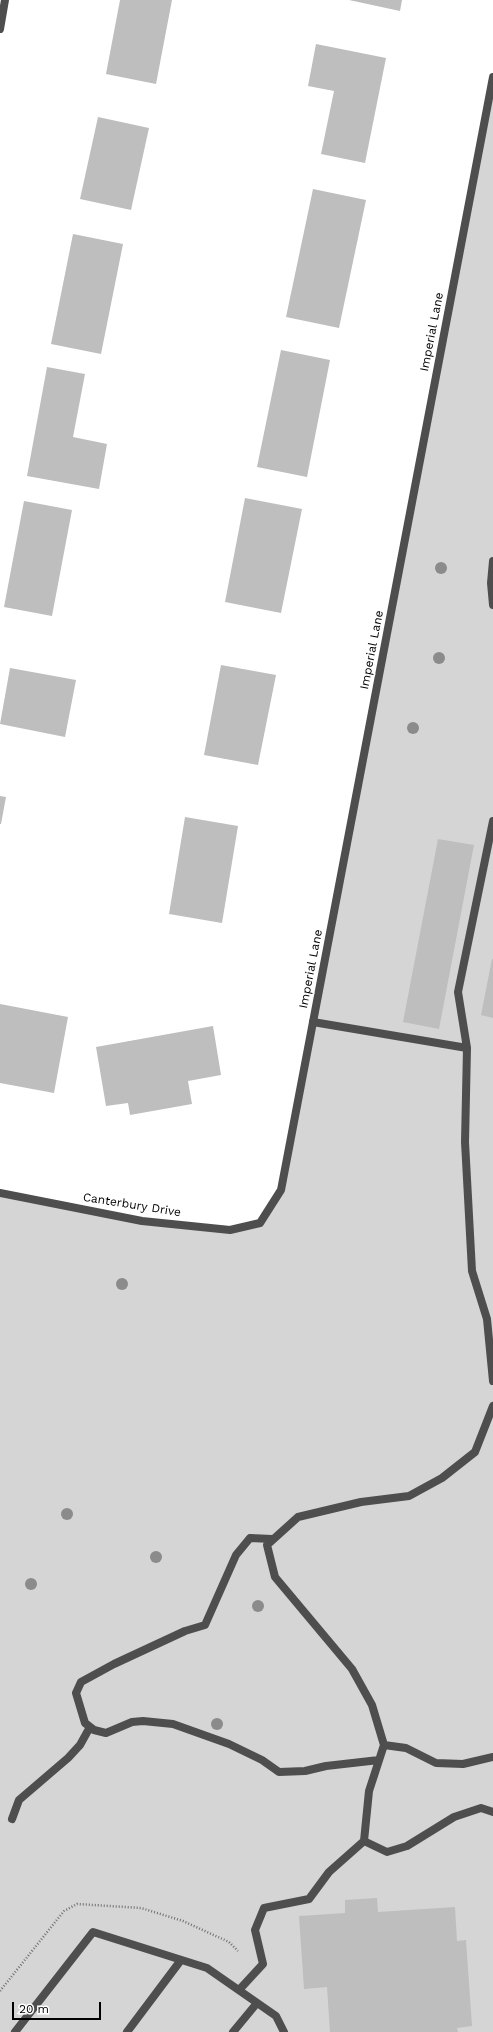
<!DOCTYPE html>
<html>
<head>
<meta charset="utf-8">
<style>
	body { margin:0 }
	#map { position:relative; width:493px; height:2032px; overflow:hidden; background:#fff; font-family:"Work Sans",sans-serif }
	canvas { display:block }
	.scale { position:absolute; left:12px; top:2002px; width:89px; height:18px; box-sizing:border-box; border:2px solid #000; border-top:0; padding-left:5px; font-size:12px; line-height:14px; white-space:nowrap; color:#000; -webkit-text-stroke:3px #fff; paint-order:stroke }
</style>
</head>
<body>
<div id="map">
<canvas width="493" height="2032"></canvas>
<div class="scale">20 m</div>
</div>
<script>
const ctx = document.querySelector('canvas').getContext('2d');
ctx.lineJoin = 'round';
function fillPath(path, color) { ctx.fillStyle = color; ctx.fill(path, 'evenodd'); }
const toPath = rows => new Path2D(rows.map(r => 'M' + r).join(''));
function stroke(path, color, width, dash) { ctx.strokeStyle = color; ctx.lineWidth = width; ctx.lineCap = dash ? 'butt' : 'round'; ctx.setLineDash(dash || []); ctx.stroke(path); }
function label(font, color, halo, rows, align = 'center') {
  ctx.font = font + ' "Work Sans",sans-serif'; ctx.lineWidth = 3.5; ctx.setLineDash([]); ctx.textBaseline = 'middle'; ctx.strokeStyle = halo; ctx.fillStyle = color; for (const [text, x, y, turn = 0] of rows) {
    ctx.save(); ctx.translate(x, y); ctx.rotate((+turn || 0) * Math.PI / 180); ctx.textAlign = isNaN(turn) ? turn : align; if (halo) ctx.strokeText(text, 0, 0); ctx.fillText(text, 0, 0); ctx.restore();
  }
}
fillPath(toPath([
	[493,77,493,2032,0,2032,0,1193,142,1221,230,1230,260,1223,281,1190]
]), '#d5d5d5');
fillPath(toPath([
	[120,0,172,0,156,84,106,74],
	[349,0,402,0,400,11],
	[316,44,386,58,365,163,321,154,334,91,308,86],
	[98,117,149,128,131,210,80,199],
	[313,189,366,200,339,328,286,317],
	[73,234,123,244,101,354,51,344],
	[281,350,330,360,307,477,257,467],
	[47,367,85,374,73,437,107,444,99,489,27,476],
	[245,498,302,509,281,613,225,602],
	[24,501,72,510,52,616,4,607],
	[221,665,276,675,258,765,204,755],
	[10,668,76,680,65,737,0,724],
	[0,796,6,797,1,824,0,824],
	[185,817,238,826,222,923,169,914],
	[438,839,474,845,439,1029,403,1022],
	[492,959,493,959,493,1018,481,1015],
	[0,1004,68,1017,54,1093,0,1083],
	[213,1026,221,1075,188,1081,192,1104,130,1115,128,1103,106,1106,96,1047],
	[377,1898,378,1912,455,1907,457,1941,466,1940,472,2026,457,2028,458,2032,330,2032,327,1987,304,1989,299,1916,345,1913,345,1900]
]), '#bebebe');
stroke(toPath([
	[0,1991,64,1911,77,1904,141,1908,183,1921,229,1942,238,1951]
]), '#707070', 2.5, [1, 2]);
stroke(toPath([
	[493,561,491,583,493,605],
	[493,821,458,992,467,1048,465,1142,472,1271,487,1319,493,1381],
	[313,1022,467,1048],
	[272,1539,250,1538,236,1555,205,1625,185,1631,114,1664,81,1682,76,1693,85,1723,94,1730,106,1733,132,1722,143,1721,173,1724,229,1744,262,1760,279,1772,305,1771,326,1766,379,1760],
	[384,1745,372,1705,352,1669,275,1577,267,1545,298,1517,361,1502,409,1496,442,1478,475,1452,493,1406],
	[12,1819,19,1800,68,1758,80,1745,90,1727],
	[364,1841,387,1852,407,1846,454,1817,481,1808,493,1812],
	[239,1990,263,1964,255,1930,264,1908,309,1899,329,1872,364,1841,369,1791,384,1745,406,1748,436,1763,463,1764,493,1757],
	[15,2032,93,1932,207,1968,276,2016,284,2032],
	[127,2032,181,1960],
	[233,2032,257,2003]
]), '#4e4e4e', 8);
stroke(toPath([
	[0,29,5,0],
	[0,1193,142,1221,230,1230,260,1223,281,1190,493,77]
]), '#4e4e4e', 8);
ctx.fillStyle = '#8b8b8b';
for (const [x, y] of [
	[441,568],
	[439,658],
	[413,728],
	[122,1284],
	[67,1514],
	[156,1557],
	[31,1584],
	[258,1606],
	[217,1724]
]) { ctx.beginPath(); ctx.arc(x, y, 6, 0, 2 * Math.PI); ctx.fill(); }
label('12px', '#000', '#fff', [
	["Imperial Lane",432,332,-79],
	["Imperial Lane",372,650,-79],
	["Imperial Lane",311,969,-79],
	["Canterbury Drive",132,1205,9]
]);
</script>
</body>
</html>
